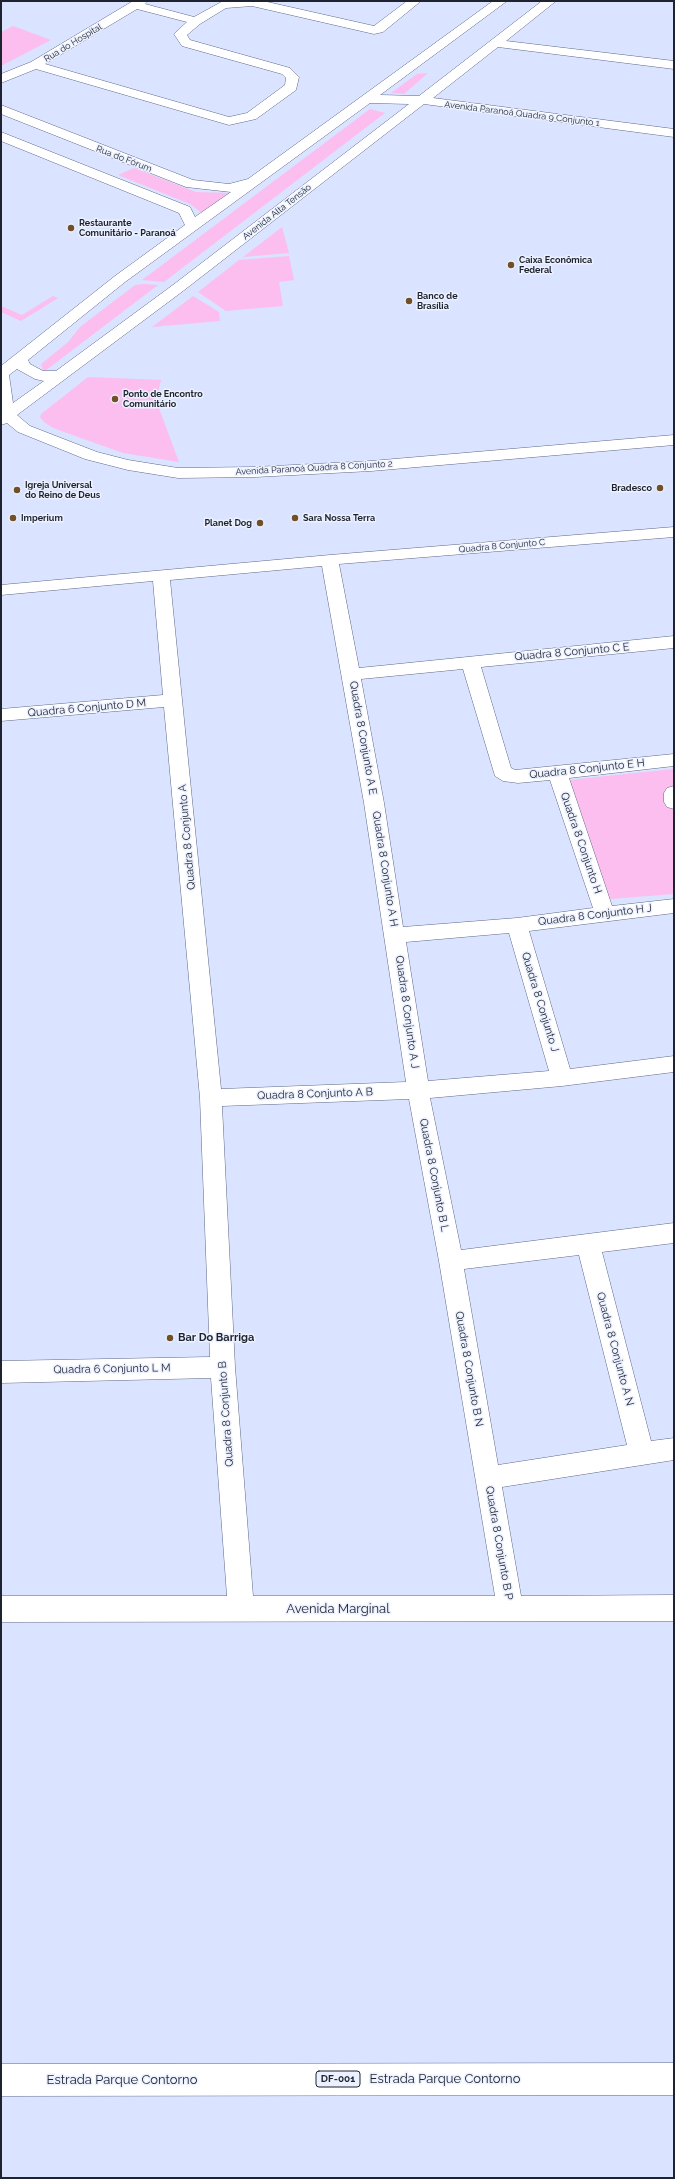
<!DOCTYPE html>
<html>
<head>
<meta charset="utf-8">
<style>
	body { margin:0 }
	#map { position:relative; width:675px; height:2179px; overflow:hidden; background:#dae3ff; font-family:Raleway,sans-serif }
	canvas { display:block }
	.frame { position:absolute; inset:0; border:2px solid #1f2330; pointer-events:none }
</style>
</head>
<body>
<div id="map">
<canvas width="675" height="2179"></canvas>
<div class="frame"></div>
</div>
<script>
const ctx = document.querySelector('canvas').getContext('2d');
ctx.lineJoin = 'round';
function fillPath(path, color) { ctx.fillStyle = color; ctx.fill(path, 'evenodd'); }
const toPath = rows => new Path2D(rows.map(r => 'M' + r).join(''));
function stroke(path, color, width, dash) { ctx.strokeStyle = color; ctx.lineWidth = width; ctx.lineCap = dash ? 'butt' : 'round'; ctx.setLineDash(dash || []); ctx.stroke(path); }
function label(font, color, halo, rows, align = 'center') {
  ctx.font = font + ' Raleway,sans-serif'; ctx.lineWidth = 3; ctx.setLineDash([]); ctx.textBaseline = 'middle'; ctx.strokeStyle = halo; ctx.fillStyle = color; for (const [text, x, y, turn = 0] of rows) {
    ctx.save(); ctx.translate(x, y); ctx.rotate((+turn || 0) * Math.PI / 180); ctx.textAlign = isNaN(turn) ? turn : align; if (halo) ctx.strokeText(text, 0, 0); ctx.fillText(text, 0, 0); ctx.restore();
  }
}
fillPath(toPath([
	[13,26,51,40,1,66,1,32],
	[428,73,404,94,391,93,417,74],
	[370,109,385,113,164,282,142,280],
	[134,168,196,192,231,193,203,214,190,204,118,175],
	[282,227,289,253,243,257],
	[289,256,294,280,279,282,283,306,226,311,198,292,239,260],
	[144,284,158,285,45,371,43,370,41,364,68,342,80,327,135,285],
	[53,296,58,298,21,321,1,312,1,306,22,315],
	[193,296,219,312,220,321,152,327],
	[88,377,161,380,156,400,179,462,123,453,53,428,44,422,40,417,41,414],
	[674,769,674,894,610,899,568,780]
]), '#fcbeee');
const minor = toPath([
	[133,1,148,1,145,4,194,17,223,1,263,1,374,26,407,1,421,1,383,32,374,34,252,6,226,8,200,24,187,35,190,40,290,68,299,77,296,90,256,119,229,125,36,69,1,83,1,74,31,62,133,1],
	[137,9,187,22,174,34,182,46,282,74,286,78,285,85,247,113,229,117,45,64,137,9],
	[493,1,507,1,380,95,419,96,542,1,556,1,506,41,674,61,674,69,498,47,433,98,674,129,674,137,424,104,183,291,17,415,30,426,97,452,128,460,178,468,255,467,371,461,674,435,674,445,371,471,255,477,178,478,128,470,85,459,18,432,7,423,1,425,1,366,115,276,185,225,179,213,1,141,1,132,190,207,195,217,231,192,186,187,1,114,1,105,193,180,229,184,248,179,493,1],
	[370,103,409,104,173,285,56,371,43,371,30,364,28,360,125,282,370,103],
	[17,369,35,379,44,381,13,403,9,375,17,369],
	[674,527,674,537,339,564,359,668,674,636,674,648,481,667,511,768,515,770,674,754,674,766,569,778,612,906,674,899,674,913,529,931,570,1069,674,1056,674,1072,562,1086,430,1098,461,1250,674,1223,674,1243,602,1252,651,1441,674,1438,674,1460,502,1487,521,1596,674,1595,674,1621,1,1622,1,1596,227,1596,211,1378,1,1383,1,1361,210,1357,200,1098,164,707,1,721,1,709,163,695,153,581,1,595,1,585,330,555,674,527],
	[322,566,364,803,406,1082,221,1089,170,580,322,566],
	[463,669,495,776,503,781,518,783,550,780,593,908,517,918,403,927,384,803,361,679,463,669],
	[509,933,549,1071,428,1081,406,942,509,933],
	[409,1099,439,1261,495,1596,253,1596,235,1367,222,1106,409,1099],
	[579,1255,627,1445,498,1465,464,1269,579,1255],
	[674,786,674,809,667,807,664,802,664,793,667,788,674,786]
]);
const major = toPath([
	[674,2063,674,2095,1,2096,1,2064,674,2063]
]);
stroke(minor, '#5f6987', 1);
stroke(major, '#5f6987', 1);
fillPath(minor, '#fff');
fillPath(major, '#fff');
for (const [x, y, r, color] of [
	[71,228,4,"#715027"],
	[511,265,4,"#715027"],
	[409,301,4,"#715027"],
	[115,399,4,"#715027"],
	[660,488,4,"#715027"],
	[17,490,4,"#715027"],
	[13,518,4,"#715027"],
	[295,518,4,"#715027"],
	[260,523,4,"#715027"],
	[170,1338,4,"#715027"]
]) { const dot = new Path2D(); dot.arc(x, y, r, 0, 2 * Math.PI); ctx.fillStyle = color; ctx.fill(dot); stroke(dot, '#ecf1ff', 1.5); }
label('9px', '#1f2330', '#ecf1ff', [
	["Rua do Hospital",73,43,-31],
	["Avenida Paranoá Quadra 9 Conjunto 1",522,114,7],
	["Rua do Fórum",124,159,21],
	["Avenida Alta Tensão",277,212,-38],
	["Avenida Paranoá Quadra 8 Conjunto 2",314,468,-3],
	["Quadra 8 Conjunto C",502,546,-5]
]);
label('bold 9px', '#1f2330', '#ecf1ff', [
	["Restaurante",79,223],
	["Comunitário - Paranoá",79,233],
	["Caixa Econômica",519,260],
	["Federal",519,270],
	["Banco de",417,296],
	["Brasília",417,306],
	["Ponto de Encontro",123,394],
	["Comunitário",123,404],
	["Igreja Universal",25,485],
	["do Reino de Deus",25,495],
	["Bradesco",652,488,"right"],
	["Imperium",21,518],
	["Sara Nossa Terra",303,518],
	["Planet Dog",252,523,"right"]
], 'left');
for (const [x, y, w] of [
	[338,2079,44]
]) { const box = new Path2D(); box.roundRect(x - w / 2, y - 8, w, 16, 3); ctx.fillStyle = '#ecf1ff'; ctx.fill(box); stroke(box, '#1f2330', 1); }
label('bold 10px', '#1f2330', null, [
	["DF-001",338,2079]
]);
label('11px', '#1f2330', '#ecf1ff', [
	["Quadra 8 Conjunto C E",572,652,-5],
	["Quadra 6 Conjunto D M",87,708,-5],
	["Quadra 8 Conjunto A E",363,738,80],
	["Quadra 8 Conjunto E H",587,769,-6],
	["Quadra 8 Conjunto A",187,837,-95],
	["Quadra 8 Conjunto H",581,843,71],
	["Quadra 8 Conjunto A H",385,869,81],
	["Quadra 8 Conjunto H J",595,915,-7],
	["Quadra 8 Conjunto J",540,1002,73],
	["Quadra 8 Conjunto A J",407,1012,82],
	["Quadra 8 Conjunto A B",315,1094,-2],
	["Quadra 8 Conjunto B L",434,1175,79],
	["Quadra 8 Conjunto A N",615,1349,75],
	["Quadra 6 Conjunto L M",112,1369,-1],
	["Quadra 8 Conjunto B N",469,1369,80],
	["Quadra 8 Conjunto B",226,1414,-94],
	["Quadra 8 Conjunto B P",499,1543,80]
]);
label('bold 11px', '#1f2330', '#ecf1ff', [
	["Bar Do Barriga",178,1338]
], 'left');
label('13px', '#1f2330', '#ecf1ff', [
	["Avenida Marginal",338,1609],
	["Estrada Parque Contorno",445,2079],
	["Estrada Parque Contorno",122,2080]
]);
</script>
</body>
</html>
